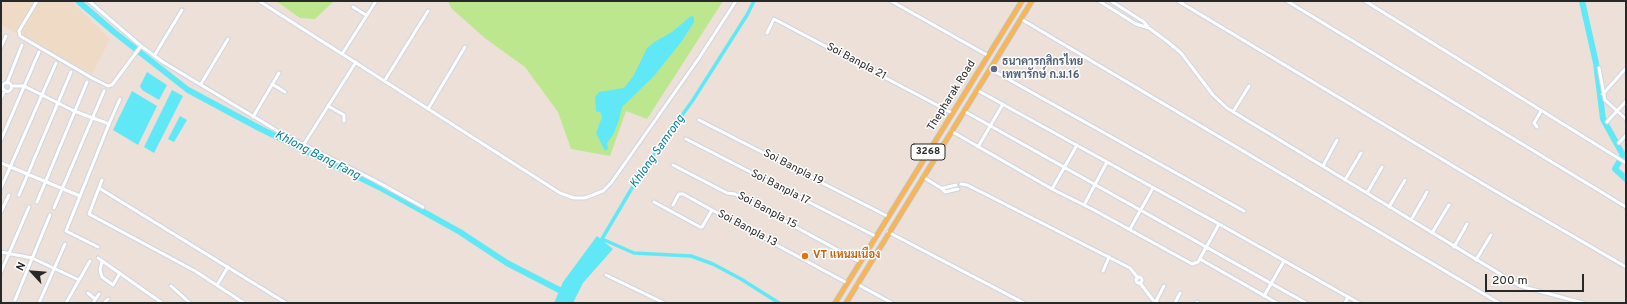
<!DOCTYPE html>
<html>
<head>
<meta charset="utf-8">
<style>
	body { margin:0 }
	#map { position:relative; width:1627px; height:304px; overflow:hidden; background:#ece0d8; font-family:Overpass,sans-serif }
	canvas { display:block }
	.frame { position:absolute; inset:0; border:2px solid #282828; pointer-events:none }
	.north { position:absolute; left:12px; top:252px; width:40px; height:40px; -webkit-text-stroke:3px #fff; paint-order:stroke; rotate:296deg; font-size:11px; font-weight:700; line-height:16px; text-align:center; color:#282828 }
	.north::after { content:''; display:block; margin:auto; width:14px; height:18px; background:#282828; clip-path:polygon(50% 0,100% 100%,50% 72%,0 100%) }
	.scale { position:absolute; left:1485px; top:274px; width:99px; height:18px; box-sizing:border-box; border:2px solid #282828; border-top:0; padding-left:5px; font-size:12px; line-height:14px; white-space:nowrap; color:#282828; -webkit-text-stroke:3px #fff; paint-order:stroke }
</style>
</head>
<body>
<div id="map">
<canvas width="1627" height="304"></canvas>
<div class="frame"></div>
<div class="north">N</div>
<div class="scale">200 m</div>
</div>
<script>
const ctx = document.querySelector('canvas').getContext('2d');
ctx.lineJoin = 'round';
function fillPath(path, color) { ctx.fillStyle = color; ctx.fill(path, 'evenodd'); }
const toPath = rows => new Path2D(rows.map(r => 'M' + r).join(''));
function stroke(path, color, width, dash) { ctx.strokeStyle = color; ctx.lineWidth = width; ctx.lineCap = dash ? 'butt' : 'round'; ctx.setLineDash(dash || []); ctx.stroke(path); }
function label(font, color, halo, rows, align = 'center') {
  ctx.font = font + ' Overpass,Sarabun,sans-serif'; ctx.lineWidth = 3; ctx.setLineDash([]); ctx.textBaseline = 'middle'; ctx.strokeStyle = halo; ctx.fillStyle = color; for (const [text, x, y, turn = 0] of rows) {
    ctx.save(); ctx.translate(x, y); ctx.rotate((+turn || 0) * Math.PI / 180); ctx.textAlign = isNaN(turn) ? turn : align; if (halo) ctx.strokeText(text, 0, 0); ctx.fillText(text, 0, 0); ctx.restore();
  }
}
fillPath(toPath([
	[4,1,71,1,110,39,92,74,1,25,1,6]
]), '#efdac5');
fillPath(toPath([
	[276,1,334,1,315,19,300,18],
	[448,1,723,1,647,119,626,111,610,156,571,149,558,112,525,67,486,39,451,8]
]), '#bce78f');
fillPath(toPath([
	[691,16,694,17,694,22,682,41,654,76,622,107,619,120,613,135,607,143,608,149,605,151,596,133,602,117,601,113,596,111,595,97,599,92,624,88,634,75,647,48,656,41,672,32],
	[147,72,167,85,159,100,142,90,140,86],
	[172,90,183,96,154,153,144,147],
	[132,91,157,106,138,145,113,130],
	[180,116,187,120,174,142,168,139],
	[597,236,613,249,583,283,573,303,554,303,563,282]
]), '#61e8f7');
stroke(toPath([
	[602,239,634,253,691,256,713,264,741,279,779,303],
	[599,244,642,171,693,100,747,15,754,1]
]), '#61e8f7', 3.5);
stroke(toPath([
	[78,1,114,32,188,90,259,128,379,187,460,232,507,263,567,294],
	[1582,1,1596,63,1603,119,1623,155,1615,169,1626,179]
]), '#61e8f7', 6);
const minor = toPath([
	[37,1,19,31,20,36,92,78,108,86,112,85,141,46],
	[89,1,141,46,163,62,281,133,374,180,423,207],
	[259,1,560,193,574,198,585,198,603,191,611,183,699,58,736,1],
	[891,1,987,55],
	[1099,1,1136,24,1149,28],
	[1111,1,1144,22,1149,28,1168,42,1181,53,1213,95,1227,108,1520,286,1583,303],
	[1178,1,1485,185,1626,267],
	[1287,1,1626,207],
	[1365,1,1626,163],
	[353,7,366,15],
	[1021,19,1499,303],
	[767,33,774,19,952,113],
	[1,47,6,36],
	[342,54,376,1],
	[154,56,182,10],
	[1599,68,1605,100,1626,119],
	[990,69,1244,211],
	[385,80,428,11],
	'2.5 87a4.5 4.5 0 1 1 9 0a4.5 4.5 0 1 1-9 0Z',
	[7,83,22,45],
	[201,84,228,39],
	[272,84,285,92],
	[12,86,24,86,74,111,109,124,66,231,98,247],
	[977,90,1219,224],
	[1603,94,1626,68],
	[1,98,5,90],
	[328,106,344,115,344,121],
	[428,109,465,47],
	[964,111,1306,303],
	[1233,112,1249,86],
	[253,117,279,73],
	[699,120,887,216],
	[1607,122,1626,101],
	[109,124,120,99],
	[1537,127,1534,123,1541,111],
	[951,131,1052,189,1094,210,1192,264,1198,262,1219,224,1359,303],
	[686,139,875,236],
	[1,140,39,52],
	[1619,143,1626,135],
	[304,144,356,62],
	[978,147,1003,104],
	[1,163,80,196],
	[673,165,727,193,735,194,860,262],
	[1323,166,1337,140],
	[923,177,941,188,945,192,958,189],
	[102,180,89,214,195,271,244,303],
	[1345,180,1361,153],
	[961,184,967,185,989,196,1130,268,1138,278],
	[1,188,56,63],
	[99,188,286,303],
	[941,188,944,188,956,185],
	[1052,189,1077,145],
	[1367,193,1382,167],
	[19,195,71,72],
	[37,202,87,82],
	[654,202,700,227,702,227,712,210,847,283],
	[673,205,679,194,683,194,712,210],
	[1084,205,1107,162],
	[1389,207,1405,180],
	[54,208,104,91],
	[1,212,9,195],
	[1411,220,1427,192],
	[1130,229,1153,188],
	[888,232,1024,303],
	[1432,233,1449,205],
	[1454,247,1467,224],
	[1,252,32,258,79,280],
	[98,258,162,303],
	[1200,259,1277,303],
	[1476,260,1491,235],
	[102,261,100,270,102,277,113,285,120,273],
	[1103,271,1109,257],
	[1,272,29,207],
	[606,275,664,303],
	'1136 280a3 3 0 1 1 6 0a3 3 0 1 1-6 0Z',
	[1140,283,1153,300,1158,303],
	[857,284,892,303],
	[217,285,228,267],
	[171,286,190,303],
	[88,293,95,299],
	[1264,296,1284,261],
	[15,300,50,215],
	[39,303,65,244],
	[66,303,90,261],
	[93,303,99,294],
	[104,303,108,299],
	[1155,303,1164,286],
	[1175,303,1180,293],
	[1196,303,1197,302],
	[1345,303,1348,297]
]);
const major = toPath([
	[835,303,1022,1],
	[846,303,1032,1]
]);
stroke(minor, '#cdd5e2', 5);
stroke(major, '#c3c3c3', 6);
stroke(minor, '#fff', 3);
stroke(major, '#fab54e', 4);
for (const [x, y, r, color] of [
	[994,69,4,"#5c6f8a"],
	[805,256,4,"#e8710a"]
]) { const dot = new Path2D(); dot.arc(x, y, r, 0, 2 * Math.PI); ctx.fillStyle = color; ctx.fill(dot); stroke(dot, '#fff', 1.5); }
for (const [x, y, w] of [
	[928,152,34]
]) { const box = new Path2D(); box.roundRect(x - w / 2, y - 8, w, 16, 3); ctx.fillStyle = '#fff'; ctx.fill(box); stroke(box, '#282828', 1); }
label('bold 10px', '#282828', null, [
	["3268",928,152]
]);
label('11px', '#282828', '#fff', [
	["Soi Banpla 21",856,62,28],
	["Thepharak Road",952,96,-58],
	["Soi Banpla 19",793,168,27],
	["Soi Banpla 17",780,188,27],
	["Soi Banpla 15",767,211,28],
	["Soi Banpla 13",747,229,28]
]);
label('bold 11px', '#4e5e75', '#fff', [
	["ธนาคารกสิกรไทย",1002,63],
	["เทพารักษ์ ก.ม.16",1002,76]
], 'left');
label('bold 11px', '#c56008', '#fff', [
	["VT แหนมเนือง",813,256]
], 'left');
label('italic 12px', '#057e98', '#fff', [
	["Khlong Samrong",658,152,-55],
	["Khlong Bang Fang",317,156,27]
]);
</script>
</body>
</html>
